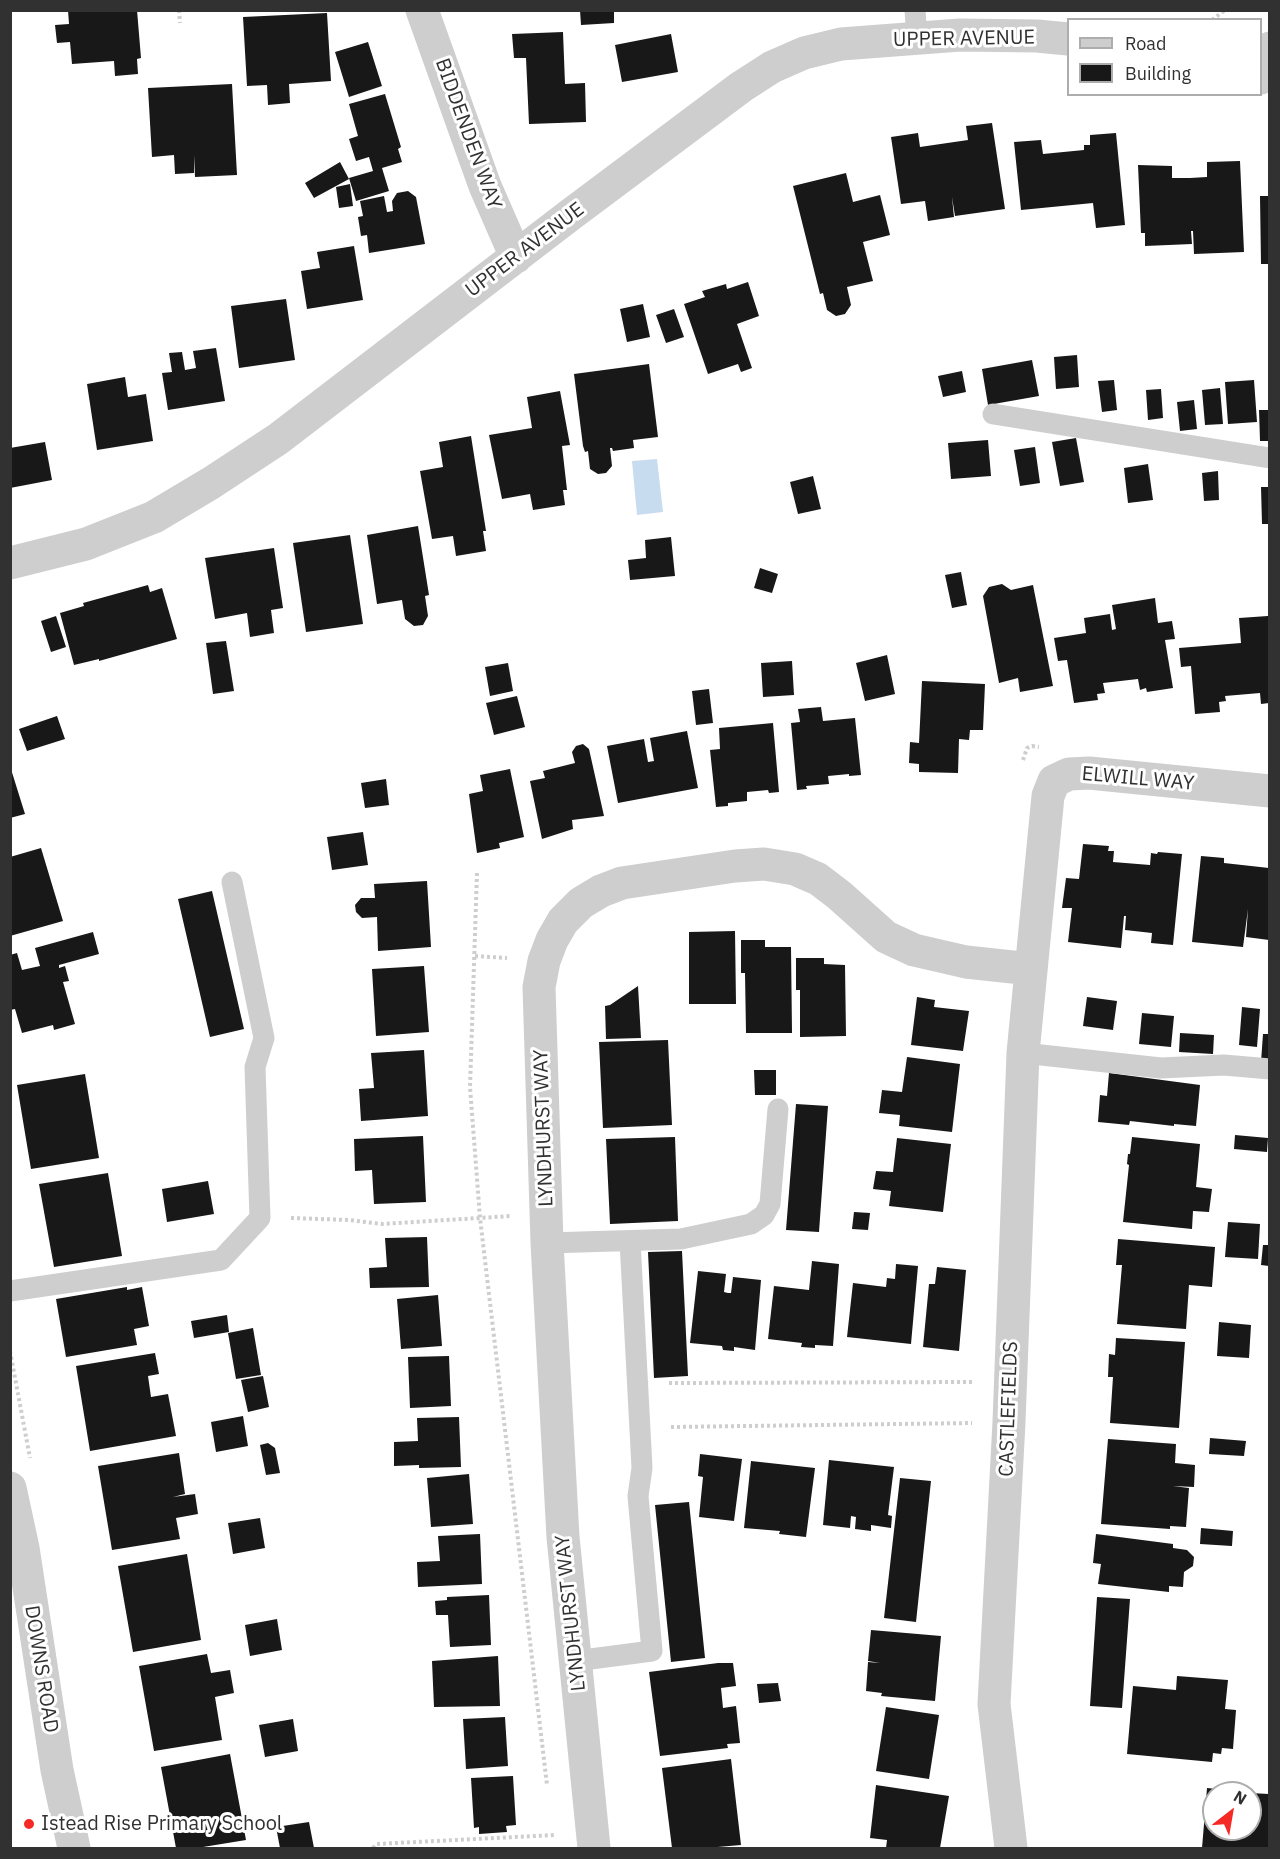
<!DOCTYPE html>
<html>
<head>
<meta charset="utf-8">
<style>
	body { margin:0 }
	#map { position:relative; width:1280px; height:1859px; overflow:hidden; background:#fff; font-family:"IBM Plex Sans",sans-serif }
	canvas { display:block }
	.frame { position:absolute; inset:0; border:12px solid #313131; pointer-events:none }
	.legend { position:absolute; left:1067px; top:18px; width:195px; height:78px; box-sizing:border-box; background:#fff; border:2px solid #adadad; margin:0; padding:8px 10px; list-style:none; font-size:18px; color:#313131 }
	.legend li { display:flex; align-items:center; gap:12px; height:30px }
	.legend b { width:30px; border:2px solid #adadad }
	.north { position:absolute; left:1202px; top:1781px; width:60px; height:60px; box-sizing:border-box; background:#fff; border:2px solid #adadad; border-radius:50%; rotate:31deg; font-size:16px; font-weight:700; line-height:24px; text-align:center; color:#313131 }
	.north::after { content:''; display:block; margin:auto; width:21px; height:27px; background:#f62a24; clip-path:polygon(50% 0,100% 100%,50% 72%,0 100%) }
</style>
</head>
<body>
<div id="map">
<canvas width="1280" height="1859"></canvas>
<div class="frame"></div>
<ul class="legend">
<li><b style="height:8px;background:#cecece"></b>Road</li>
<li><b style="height:16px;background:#181818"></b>Building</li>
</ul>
<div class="north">N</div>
</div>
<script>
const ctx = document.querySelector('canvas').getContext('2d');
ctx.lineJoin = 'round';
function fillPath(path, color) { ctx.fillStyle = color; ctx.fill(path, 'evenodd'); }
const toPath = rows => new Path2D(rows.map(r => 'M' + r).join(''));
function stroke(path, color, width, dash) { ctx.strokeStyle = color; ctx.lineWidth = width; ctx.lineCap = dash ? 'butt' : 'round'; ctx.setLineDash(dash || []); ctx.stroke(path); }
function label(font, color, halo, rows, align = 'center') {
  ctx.font = font + ' "IBM Plex Sans",sans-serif'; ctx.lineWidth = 6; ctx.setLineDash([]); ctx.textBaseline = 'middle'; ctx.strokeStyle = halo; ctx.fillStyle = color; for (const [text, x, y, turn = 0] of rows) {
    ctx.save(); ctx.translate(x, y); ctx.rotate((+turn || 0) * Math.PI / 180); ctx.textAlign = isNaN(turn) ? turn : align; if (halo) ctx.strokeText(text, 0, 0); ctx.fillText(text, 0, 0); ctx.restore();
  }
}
fillPath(toPath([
	[657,459,663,512,637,515,632,461]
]), '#c8dcf0');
fillPath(toPath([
	[68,10,137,10,141,58,137,59,138,74,115,76,114,61,72,64,70,42,57,43,55,25,69,24],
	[580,10,614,10,614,23,581,25],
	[327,13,331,81,289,84,290,103,268,105,267,85,247,86,243,17],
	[563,32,565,84,585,83,586,122,529,124,526,58,514,58,512,34],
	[671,34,678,72,622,82,615,45],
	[368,42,382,86,349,97,335,52],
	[232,84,237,175,195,177,194,155,194,173,175,174,174,155,152,157,148,88],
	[385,94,401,147,398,149,402,162,382,168,389,191,356,201,349,178,373,171,369,157,356,161,349,139,358,136,349,104],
	[992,123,1005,209,955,216,952,197,954,217,928,221,925,201,901,204,891,137,918,133,920,147,968,140,966,126],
	[1116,133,1125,225,1096,228,1093,203,1021,210,1014,142,1041,140,1043,154,1084,150,1084,145,1090,145,1090,135],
	[1240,161,1244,252,1194,254,1193,231,1191,231,1192,244,1145,246,1145,233,1141,233,1138,165,1172,166,1172,178,1190,178,1207,177,1207,162],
	[340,162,349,179,314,198,305,183],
	[846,173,853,202,880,195,890,235,863,242,873,281,847,287,851,305,845,314,836,316,827,310,823,293,820,294,793,186],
	[350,184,353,206,339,208,336,187],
	[408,191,416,197,425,244,369,253,367,235,361,236,358,217,363,216,360,201,384,196,387,212,393,211,392,201,397,193],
	[1260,196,1269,196,1269,264,1261,264],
	[354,246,363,300,307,309,301,271,320,268,317,252],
	[748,282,759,316,737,324,752,368,741,372,738,364,708,374,684,304,705,297,702,291,726,284,727,289],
	[286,299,295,360,239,368,231,306],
	[643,304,650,337,627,342,620,309],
	[674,309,684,337,666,343,656,315],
	[216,348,225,401,168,410,162,373,172,372,169,353,182,352,185,370,196,368,193,351],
	[1077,355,1079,387,1056,389,1054,357],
	[1032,360,1039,396,988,405,982,369],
	[649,364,658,437,633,440,634,448,613,451,612,448,610,448,612,466,606,473,598,474,590,469,588,451,585,452,583,446,574,374],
	[962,371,966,392,943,397,938,376],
	[125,377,128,397,146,394,153,441,97,450,87,384],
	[1114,380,1117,410,1102,412,1098,381],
	[1254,380,1257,422,1228,424,1225,382],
	[1220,388,1223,424,1205,425,1202,390],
	[1161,389,1163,418,1148,420,1146,390],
	[560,391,570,445,562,446,567,490,563,490,565,505,533,510,530,494,502,499,489,435,532,428,527,397],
	[1194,400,1197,429,1180,431,1177,402],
	[1259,410,1269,410,1269,441,1260,441],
	[471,436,486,531,483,531,486,551,456,556,453,536,432,539,420,471,443,467,439,442],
	[1076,438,1084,482,1060,486,1052,442],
	[988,440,991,476,951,479,948,443],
	[45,442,52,480,10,488,10,448],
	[1035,447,1040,483,1020,486,1014,450],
	[1148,464,1153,500,1128,503,1124,468],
	[1218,471,1219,500,1204,501,1202,473],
	[813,476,821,509,798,514,790,482],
	[1261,487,1269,487,1269,524,1262,524],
	[418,526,429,595,425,596,428,616,423,625,414,626,405,619,402,600,377,604,367,535],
	[350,535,363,624,306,632,293,543],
	[671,537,675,576,630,580,628,560,646,558,645,540],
	[274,548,283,608,271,610,274,633,250,637,247,613,215,619,205,558],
	[760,568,778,574,772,593,754,588],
	[961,572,967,605,952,608,945,575],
	[1002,584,1011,590,1033,585,1053,686,1020,692,1018,678,999,683,983,596,989,587],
	[148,585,150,592,162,588,177,639,99,661,99,659,74,665,60,613,84,606,83,603],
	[1155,598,1158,623,1172,621,1175,639,1165,640,1173,688,1147,692,1146,688,1140,690,1138,679,1103,683,1105,693,1097,694,1098,700,1074,703,1067,660,1058,661,1054,638,1086,633,1084,618,1110,614,1112,630,1116,629,1112,605],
	[56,616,66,647,51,652,41,621],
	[1268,616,1269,703,1261,704,1260,693,1225,696,1226,701,1219,702,1220,712,1195,714,1191,666,1181,667,1179,648,1241,643,1239,618],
	[226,641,234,691,213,694,206,643],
	[887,655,895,694,865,701,856,663],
	[792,661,794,695,763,697,761,663],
	[508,663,513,691,490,696,485,667],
	[922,681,985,684,983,730,970,730,969,740,959,739,958,773,919,772,919,764,909,763,910,742,919,743],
	[709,689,713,723,696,725,692,691],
	[517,696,525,727,494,735,486,703],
	[821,707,823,721,855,718,861,775,849,776,849,774,828,776,829,784,806,786,807,789,797,790,791,723,800,722,798,709],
	[57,716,65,739,27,751,19,729],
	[773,723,779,792,769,793,768,790,747,792,747,801,728,803,728,806,716,807,710,750,720,749,719,728],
	[687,731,698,788,618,803,607,746,644,739,648,762,654,761,650,738],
	[583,744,589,749,604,816,572,820,573,829,542,839,530,781,545,778,543,771,575,763,572,752,576,746],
	[10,766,25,814,10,818],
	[510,769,524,837,499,843,500,848,477,853,469,794,483,791,480,775],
	[386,779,389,805,365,808,361,783],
	[363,832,368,865,332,870,327,837],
	[1083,844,1109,846,1108,851,1114,851,1113,862,1150,865,1151,853,1157,854,1158,852,1182,854,1173,945,1151,943,1152,933,1125,930,1126,916,1124,916,1121,948,1068,942,1072,908,1062,908,1066,878,1079,879],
	[41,848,63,921,10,936,10,857],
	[1201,856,1224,858,1224,863,1269,868,1269,940,1246,937,1248,909,1243,947,1192,942],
	[427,881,431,947,378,951,377,917,362,918,356,912,355,905,361,898,375,898,374,884],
	[212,891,244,1029,210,1037,178,899],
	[735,931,736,1004,689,1004,689,932],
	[93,932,99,954,59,965,59,968,65,966,69,981,63,982,75,1024,54,1030,53,1025,22,1033,15,1009,10,1010,12,999,10,955,17,953,22,970,40,966,35,948],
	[741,940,765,940,765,947,791,947,792,1033,746,1033,745,973,741,973],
	[796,958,824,958,824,964,845,965,846,1036,800,1037,800,990,796,990],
	[424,966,429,1032,376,1036,372,969],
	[638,986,641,1038,606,1039,605,1006,610,1005],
	[917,997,935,1000,934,1007,969,1011,963,1051,911,1045],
	[1087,997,1117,1001,1113,1030,1083,1026],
	[1242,1007,1260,1009,1257,1047,1239,1045],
	[1142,1013,1174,1016,1171,1047,1139,1044],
	[1180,1033,1214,1035,1213,1054,1179,1052],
	[1263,1034,1269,1034,1269,1063,1261,1062],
	[668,1040,672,1125,603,1128,599,1042],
	[424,1050,428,1116,361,1121,359,1089,374,1088,371,1053],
	[907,1057,960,1064,952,1132,899,1126,900,1115,879,1113,882,1090,902,1092],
	[754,1070,776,1070,776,1095,755,1095],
	[1109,1073,1200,1085,1196,1126,1174,1124,1174,1126,1130,1121,1129,1125,1098,1122,1100,1095,1107,1096],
	[85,1074,99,1158,31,1169,17,1085],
	[796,1104,828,1106,819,1232,786,1230],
	[1235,1135,1268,1138,1267,1152,1234,1149],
	[423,1136,426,1202,374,1204,372,1170,355,1171,354,1139],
	[675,1137,678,1221,610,1224,606,1139],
	[1132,1137,1200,1144,1196,1187,1212,1189,1209,1212,1193,1211,1192,1229,1123,1222,1129,1165,1127,1164,1128,1154,1130,1154],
	[897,1138,951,1144,943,1212,889,1206,891,1191,873,1189,876,1171,893,1172],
	[108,1173,122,1256,54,1267,39,1184],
	[208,1181,214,1214,167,1222,162,1189],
	[854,1212,870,1213,868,1230,852,1229],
	[1228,1222,1260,1224,1258,1259,1225,1257],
	[427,1237,429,1287,370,1288,369,1268,387,1267,385,1238],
	[1118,1239,1215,1247,1212,1287,1189,1285,1186,1329,1117,1324,1122,1265,1116,1265],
	[1263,1245,1269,1245,1269,1266,1261,1265],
	[682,1251,688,1376,654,1378,648,1252],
	[812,1261,839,1264,833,1346,815,1345,815,1348,801,1347,802,1343,768,1339,774,1286,809,1290],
	[896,1264,918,1266,911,1344,847,1337,853,1283,886,1287,887,1278,895,1279],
	[937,1267,966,1270,959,1351,923,1347,929,1284,935,1284],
	[698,1271,726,1274,724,1292,728,1293,731,1293,733,1277,761,1280,755,1350,734,1347,734,1351,723,1350,722,1346,690,1343],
	[127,1287,127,1290,142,1287,149,1326,134,1329,137,1345,66,1357,56,1299],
	[438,1295,442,1346,401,1349,397,1299],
	[227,1315,229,1332,194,1338,191,1321],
	[1219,1322,1251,1325,1249,1358,1217,1356],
	[253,1328,261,1375,236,1379,228,1333],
	[1116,1338,1185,1342,1179,1428,1110,1423,1113,1377,1108,1377,1109,1354,1115,1355],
	[155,1353,159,1374,148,1376,151,1397,168,1394,176,1436,90,1451,76,1366],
	[449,1356,451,1406,410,1408,408,1357],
	[263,1376,269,1407,248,1412,241,1380],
	[243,1416,248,1446,216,1452,211,1422],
	[459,1417,461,1467,419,1468,419,1465,394,1466,394,1442,418,1441,417,1418],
	[1210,1438,1246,1441,1244,1456,1209,1454],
	[1108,1439,1176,1444,1175,1463,1195,1465,1194,1487,1173,1486,1189,1488,1186,1527,1170,1526,1170,1529,1101,1524],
	[268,1443,275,1448,280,1473,266,1475,260,1445],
	[179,1453,185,1494,173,1497,195,1494,198,1514,176,1518,180,1539,112,1550,98,1466],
	[700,1454,742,1459,734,1521,699,1517,703,1477,698,1476],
	[829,1460,894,1467,888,1515,892,1516,891,1528,871,1525,871,1531,855,1529,856,1517,851,1516,850,1528,823,1525],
	[751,1461,815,1468,806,1537,779,1534,780,1531,744,1528],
	[469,1474,473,1524,431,1527,427,1478],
	[900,1478,931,1481,916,1622,884,1618],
	[689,1502,705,1658,671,1662,655,1505],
	[260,1518,265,1548,233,1554,228,1523],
	[1201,1528,1233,1531,1232,1546,1200,1544],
	[480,1534,482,1584,418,1587,417,1562,440,1561,438,1536],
	[1096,1534,1173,1544,1173,1548,1187,1550,1194,1557,1193,1566,1184,1572,1183,1587,1169,1586,1169,1592,1098,1584,1101,1564,1093,1563],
	[187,1554,201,1640,133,1652,118,1566],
	[489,1595,491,1645,450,1647,448,1615,436,1615,435,1601,447,1600,447,1597],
	[1097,1597,1130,1599,1122,1708,1090,1706],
	[277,1619,282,1650,250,1656,245,1625],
	[871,1630,941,1636,935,1701,881,1696,882,1693,866,1691,868,1662,880,1663,868,1661],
	[207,1654,211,1673,230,1670,234,1693,215,1697,222,1740,154,1751,139,1666],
	[498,1656,500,1706,434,1707,432,1661],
	[718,1663,733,1663,736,1686,721,1688,723,1708,736,1706,740,1743,727,1744,728,1748,660,1756,649,1672],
	[1177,1676,1228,1680,1225,1709,1236,1710,1233,1749,1222,1748,1221,1754,1213,1753,1212,1762,1127,1754,1133,1686,1176,1690],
	[778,1683,781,1701,759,1703,757,1684],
	[886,1707,939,1715,929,1779,876,1771],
	[505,1717,508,1766,466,1769,463,1719],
	[293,1719,298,1751,265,1757,259,1725],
	[230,1754,246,1840,197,1848,176,1848,161,1767],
	[731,1759,741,1845,706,1848,672,1848,662,1768],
	[513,1776,516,1825,506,1826,507,1832,479,1834,479,1827,474,1828,471,1778],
	[876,1785,949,1796,940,1848,886,1848,887,1840,870,1838],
	[1207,1788,1238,1791,1238,1793,1214,1793,1214,1829,1250,1829,1250,1793,1269,1794,1269,1848,1202,1848],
	[309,1822,314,1848,280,1848,276,1827]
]), '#181818');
stroke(toPath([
	[179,10,180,23],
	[1212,20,1225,10],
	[1023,760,1027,748,1032,746,1039,747],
	[477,873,470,1087,480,1218,547,1785],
	[475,956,507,958],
	[291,1218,349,1220,382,1224,511,1216],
	[10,1351,30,1458],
	[669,1383,973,1382],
	[671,1427,972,1423],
	[373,1848,376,1844,555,1835]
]), '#cecece', 4, [3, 3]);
stroke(toPath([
	[915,10,917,39],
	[993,414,1270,458],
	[1023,1053,1161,1068,1224,1065,1270,1069],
	[547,1243,681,1239,751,1224,764,1215,770,1204,778,1109],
	[10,1291,221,1260,260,1218,255,1067,264,1038,232,882],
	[575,1661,652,1651,638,1496,642,1468,630,1241]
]), '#cecece', 21);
stroke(toPath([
	[422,10,485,186,516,257],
	[1261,78,1270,48],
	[10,563,86,544,154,517,211,483,278,439,570,215,741,87,772,67,804,53,841,44,960,35,1037,36,1068,39],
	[10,1488,23,1548,57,1770,74,1848],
	[594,1848,563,1537,547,1243,539,987,544,961,552,940,563,921,581,903,601,891,622,883,735,866,764,864,795,869,818,879,839,895,886,937,914,950,966,962,1031,969],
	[1011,1848,994,1704,1009,1422,1023,1053,1048,796,1054,781,1069,774,1089,773,1270,791]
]), '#cecece', 33);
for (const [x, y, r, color] of [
	[29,1824,6,"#f62a24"]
]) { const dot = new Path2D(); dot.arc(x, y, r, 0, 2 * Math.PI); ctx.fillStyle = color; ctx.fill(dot); stroke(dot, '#fff', 2); }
label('20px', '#313131', '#fff', [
	["UPPER AVENUE",964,39,-1],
	["BIDDENDEN WAY",468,134,70],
	["UPPER AVENUE",525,250,-37],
	["ELWILL WAY",1138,779,5],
	["LYNDHURST WAY",544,1128,-92],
	["CASTLEFIELDS",1009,1409,-88],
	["LYNDHURST WAY",571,1613,-96],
	["DOWNS ROAD",41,1669,81]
]);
label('20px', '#313131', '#fff', [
	["Istead Rise Primary School",41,1824]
], 'left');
</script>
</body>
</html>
